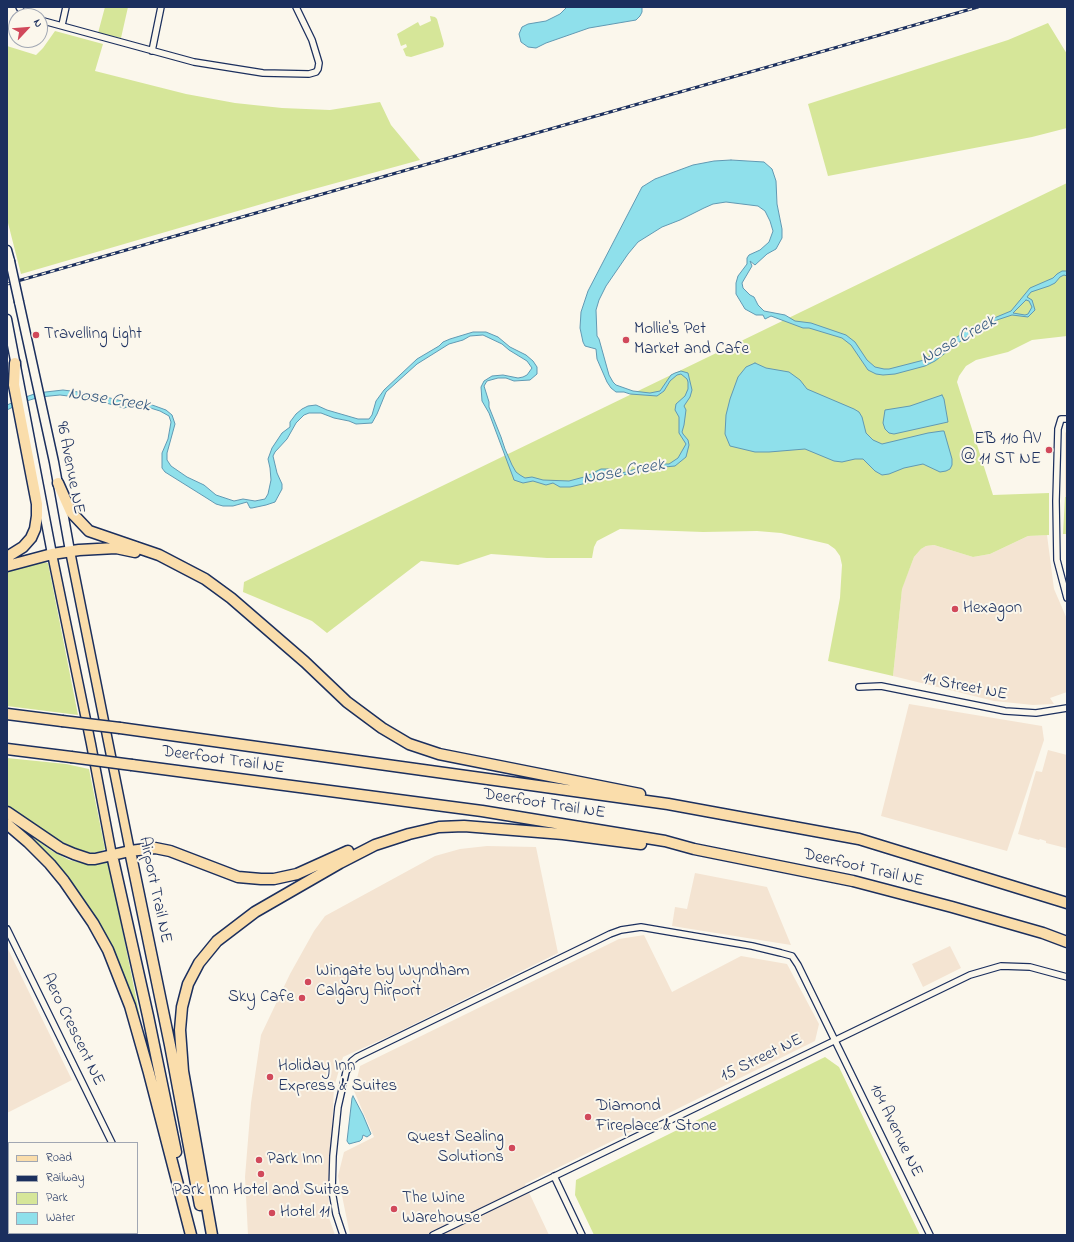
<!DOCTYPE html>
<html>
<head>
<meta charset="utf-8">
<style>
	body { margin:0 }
	#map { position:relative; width:1074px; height:1242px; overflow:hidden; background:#fbf7ec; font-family:"Indie Flower",sans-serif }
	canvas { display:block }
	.frame { position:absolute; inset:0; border:8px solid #1b2f5e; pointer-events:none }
	.legend { position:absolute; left:8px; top:1142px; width:130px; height:92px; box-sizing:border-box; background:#fbf7ec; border:1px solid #a1a7b3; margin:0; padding:5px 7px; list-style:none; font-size:12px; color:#1b2f5e }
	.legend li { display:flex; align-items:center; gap:8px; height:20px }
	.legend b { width:20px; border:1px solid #a1a7b3 }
	.north { position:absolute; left:8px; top:8px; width:40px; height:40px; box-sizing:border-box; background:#fbf7ec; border:1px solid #a1a7b3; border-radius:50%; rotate:64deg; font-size:11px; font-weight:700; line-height:16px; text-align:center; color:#1b2f5e }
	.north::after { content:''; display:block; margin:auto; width:14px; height:18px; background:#d1495b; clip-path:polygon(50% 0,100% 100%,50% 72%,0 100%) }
</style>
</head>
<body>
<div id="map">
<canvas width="1074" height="1242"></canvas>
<div class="frame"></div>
<ul class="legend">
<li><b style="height:5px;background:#faddab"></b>Road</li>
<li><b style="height:5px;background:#1b2f5e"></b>Railway</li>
<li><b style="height:11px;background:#d6e699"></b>Park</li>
<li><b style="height:11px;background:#8fe0eb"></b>Water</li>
</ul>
<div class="north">N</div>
</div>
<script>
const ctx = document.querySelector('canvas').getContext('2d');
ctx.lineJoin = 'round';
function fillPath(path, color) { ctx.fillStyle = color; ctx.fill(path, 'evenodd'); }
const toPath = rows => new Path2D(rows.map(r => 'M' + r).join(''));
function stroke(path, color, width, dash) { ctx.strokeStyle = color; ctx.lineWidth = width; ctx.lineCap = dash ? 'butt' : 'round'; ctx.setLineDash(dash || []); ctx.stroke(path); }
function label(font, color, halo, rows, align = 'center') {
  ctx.font = font + ' "Indie Flower",sans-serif'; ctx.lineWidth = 4; ctx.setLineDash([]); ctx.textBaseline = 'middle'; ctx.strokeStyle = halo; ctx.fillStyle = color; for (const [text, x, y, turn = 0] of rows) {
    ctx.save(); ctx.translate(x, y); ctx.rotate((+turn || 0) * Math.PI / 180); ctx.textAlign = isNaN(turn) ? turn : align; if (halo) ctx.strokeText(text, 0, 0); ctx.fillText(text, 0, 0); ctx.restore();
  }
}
fillPath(toPath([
	[1067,431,1067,497,1065,497,1065,433],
	[1047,535,1054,589,1067,619,1067,692,1050,698,1054,704,1033,705,994,701,893,676,902,588,914,557,921,549,926,546,934,545,973,557,990,554,1028,536],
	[909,704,1042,726,1044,740,1007,851,881,816],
	[1048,750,1067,755,1067,850,1066,848,1046,843,1046,841,1040,839,1039,840,1018,834,1036,771,1042,772],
	[487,846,536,847,558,953,394,1034,343,1057,334,1087,328,1215,335,1235,248,1235,245,1177,251,1103,261,1035,290,974,314,931,325,916,435,856,460,849],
	[695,873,767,887,791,945,672,926,675,907,687,909],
	[644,935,672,992,741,956,787,964,819,1024,815,1041,525,1184,549,1235,350,1235,338,1176,344,1152,374,1137,354,1091,360,1066,619,939],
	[950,946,961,968,923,987,912,964],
	[7,947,72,1080,7,1113]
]), '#f4e4d2');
fillPath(toPath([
	[105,7,128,7,121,38,98,33],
	[430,16,435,17,437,19,444,44,443,47,411,57,406,56,403,49,407,47,406,44,401,46,397,34,418,22,420,26,431,21],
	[1048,23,1067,54,1067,128,1032,137,828,176,808,104,1008,40],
	[55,31,103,44,95,71,186,94,235,103,282,108,330,110,380,102,391,125,420,160,303,192,21,274,7,219,7,46,36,55,43,48],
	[1067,183,1067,336,1032,340,1008,352,976,360,966,366,959,376,957,382,993,495,1049,493,1049,535,1028,536,990,554,973,557,934,545,926,546,921,549,914,557,902,589,893,676,828,661,840,598,842,565,840,556,835,549,828,544,781,533,757,531,703,532,620,529,597,541,594,547,592,558,547,558,491,554,458,565,421,561,327,633,312,621,243,592,244,582],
	[1065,497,1067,497,1067,534,1063,534],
	[41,562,48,563,78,715,7,706,7,570],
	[7,758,66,764,89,769,105,849,100,852,92,853,78,850,55,838,7,805],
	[17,826,52,851,69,860,86,864,106,863,109,864,140,1017,137,1017,115,958],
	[825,1057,839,1067,920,1235,594,1235,575,1195,576,1180]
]), '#d6e699');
const water = toPath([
	[567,7,642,7,642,12,640,16,636,20,589,28,546,43,536,48,528,47,521,42,519,34,522,27,528,24,546,21,560,14,567,7],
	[731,160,764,162,772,169,776,181,777,204,782,229,782,238,776,249,767,254,755,265,750,261,752,266,742,283,743,288,750,295,754,297,758,305,764,311,785,315,795,321,811,323,846,335,855,342,867,360,875,367,884,369,889,369,924,360,970,328,1011,311,1030,288,1053,278,1057,274,1062,271,1067,271,1067,276,1064,275,1060,277,1055,283,1049,286,1031,292,1027,297,1032,300,1035,310,1028,317,1012,315,997,320,966,337,935,361,925,366,895,374,883,375,876,374,868,370,851,345,842,338,809,328,803,328,771,316,765,319,763,315,756,315,745,309,736,294,736,283,738,276,747,264,747,258,749,255,760,250,769,242,773,231,770,221,765,211,758,206,726,202,713,204,704,208,680,220,662,227,638,242,628,254,606,286,599,300,596,310,597,336,599,339,609,375,613,382,616,385,633,391,650,393,660,391,671,375,675,373,681,371,688,373,692,390,690,397,684,406,686,410,684,425,682,432,683,434,688,440,689,445,686,457,675,466,654,468,636,473,616,476,570,487,560,487,553,483,546,485,533,481,523,483,514,480,513,477,489,413,482,401,481,387,484,381,492,376,503,375,518,378,523,377,527,375,532,368,527,361,509,350,502,344,483,335,470,336,463,340,449,344,417,364,386,392,377,414,372,423,356,424,349,421,334,418,321,413,309,413,304,415,296,423,287,439,275,452,273,456,277,473,282,484,282,489,275,502,266,505,252,508,250,508,247,502,233,506,223,506,216,504,205,497,165,472,162,468,162,453,168,439,171,422,169,416,160,411,144,406,131,406,124,408,92,399,60,395,40,397,23,402,7,410,7,405,23,398,37,393,63,390,94,394,126,402,144,402,166,410,172,415,175,424,167,453,167,460,171,466,187,477,204,485,216,495,234,501,243,499,255,501,265,499,268,494,271,480,270,468,268,459,272,448,282,433,290,427,290,422,296,414,302,409,308,406,316,405,327,410,358,419,369,419,372,415,376,401,384,390,417,359,439,346,443,342,450,339,473,332,486,332,498,337,510,347,526,355,533,361,537,367,537,374,530,380,514,381,506,378,498,378,487,381,484,386,489,402,489,407,501,437,505,449,512,465,516,472,520,475,525,478,532,477,543,480,569,481,584,477,601,469,612,469,617,473,622,473,653,464,669,464,678,458,686,444,679,433,679,417,675,410,676,404,685,396,688,389,688,382,687,379,681,374,677,375,670,381,664,391,657,396,630,394,624,392,616,392,611,388,607,382,597,359,596,349,585,346,583,342,580,328,581,312,588,291,642,187,655,179,693,165,714,161,731,160],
	[1026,300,1029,301,1032,307,1028,314,1025,315,1013,313,1026,300],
	[755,363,766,368,789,372,800,380,807,389,854,409,859,412,862,417,866,433,873,440,882,444,928,433,942,431,944,431,952,459,952,465,950,469,946,471,940,472,923,464,904,468,889,474,882,475,875,471,863,459,855,459,842,462,834,461,805,449,769,452,755,452,730,446,725,434,726,415,730,399,738,377,746,367,755,363],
	[942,395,944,399,948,422,894,434,889,433,885,429,883,423,885,410,910,406,942,395],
	[353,1096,363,1115,371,1134,367,1137,363,1135,362,1139,360,1141,349,1144,347,1141,352,1098,353,1096]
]);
fillPath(water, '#8fe0eb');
stroke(water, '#6199b3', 1);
const minor = toPath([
	[19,7,24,16],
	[40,20,194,62,263,73,309,74,316,72,318,69,319,63,312,40,296,7],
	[62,25,66,7],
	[152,51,161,7],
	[1067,419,1061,419,1058,429,1056,501,1057,560,1067,598],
	[859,687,881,686,1005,711,1036,713,1067,708],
	[7,929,112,1143],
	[554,1176,582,1235],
	[95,1235,97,1233],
	[343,1235,336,1214,332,1191,333,1156,338,1107,346,1072,352,1061,357,1057,610,934,621,930,641,927,752,946,781,953,792,956,798,965,930,1235],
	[433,1235,970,975,1001,966,1030,967,1067,977]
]);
const secondary = toPath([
	[7,250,10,261],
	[19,302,54,462,70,551],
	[7,319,52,554]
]);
const primary = toPath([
	[70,551,130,851],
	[52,554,91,744,112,855]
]);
const motorway = toPath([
	[58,483,71,512,89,531,159,555,205,579,231,598,305,662,347,702,382,728,409,744,439,754,640,794],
	[7,557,23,547,31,538,35,529,37,516,37,504,14,385,15,363],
	[7,566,52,554,79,550,116,548,135,552],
	[7,714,62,721],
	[120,728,668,804,717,813,859,839,1067,903],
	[7,749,71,757],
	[132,765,482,811,665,841,694,849,853,881,952,907,1043,933,1067,942],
	[7,812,60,848,74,854,89,859,95,859,130,851,155,848,170,851,238,877,261,879,274,879,297,874,348,851],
	[7,824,28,842,50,864,64,881,93,923,108,950,130,1006,149,1073,191,1235],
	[130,851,170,1045,200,1205],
	[112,855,148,1016,176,1152],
	[212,1235,183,1071,180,1030,182,1007,188,984,199,963,217,941,255,912,340,863,375,845,409,834,439,827,464,826,563,834,641,844]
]);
stroke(minor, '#1b2f5e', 8);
stroke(secondary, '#1b2f5e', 11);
stroke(primary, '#1b2f5e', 11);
stroke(motorway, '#1b2f5e', 13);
stroke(minor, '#fbf7ec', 5.5);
stroke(secondary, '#fbf7ec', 8);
stroke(primary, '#faddab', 8);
stroke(motorway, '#faddab', 10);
const rail = toPath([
	[7,284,978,7]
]);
stroke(rail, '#1b2f5e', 3);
stroke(rail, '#fbf7ec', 1.5, [4.5]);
const secondaryBridge = toPath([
	[10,261,19,302]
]);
const motorwayBridge = toPath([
	[62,721,120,728],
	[71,757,132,765]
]);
stroke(secondaryBridge, '#1b2f5e', 11, []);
stroke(motorwayBridge, '#1b2f5e', 13, []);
stroke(secondaryBridge, '#fbf7ec', 8);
stroke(motorwayBridge, '#faddab', 10);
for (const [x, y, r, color] of [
	[36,335,4,"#d1495b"],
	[626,340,4,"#d1495b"],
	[1049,450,4,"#d1495b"],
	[955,609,4,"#d1495b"],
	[308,982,4,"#d1495b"],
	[302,998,4,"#d1495b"],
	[270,1077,4,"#d1495b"],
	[588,1117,4,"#d1495b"],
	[512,1148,4,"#d1495b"],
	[259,1160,4,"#d1495b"],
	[261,1174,4,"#d1495b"],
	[394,1209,4,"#d1495b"],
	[272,1213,4,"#d1495b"]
]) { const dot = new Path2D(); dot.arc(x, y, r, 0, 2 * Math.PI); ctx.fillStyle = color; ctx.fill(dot); stroke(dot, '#fbf7ec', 1.5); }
label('17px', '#1b2f5e', '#fbf7ec', [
	["Mollie's Pet",634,330],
	["Market and Cafe",634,350],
	["Travelling Light",44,335],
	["EB 110 AV",1041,440,"right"],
	["@ 11 ST NE",1041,460,"right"],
	["Hexagon",963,609],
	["Wingate by Wyndham",316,972],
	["Calgary Airport",316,992],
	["Sky Cafe",294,998,"right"],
	["Holiday Inn",278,1067],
	["Express & Suites",278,1087],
	["Diamond",596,1107],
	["Fireplace & Stone",596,1127],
	["Quest Sealing",504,1138,"right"],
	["Solutions",504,1158,"right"],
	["Park Inn",267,1160],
	["Park Inn Hotel and Suites",261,1191,"center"],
	["The Wine",402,1199],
	["Warehouse",402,1219],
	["Hotel 11",280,1213]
], 'left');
label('17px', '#1b2f5e', '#fbf7ec', [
	["96 Avenue NE",69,468,79],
	["14 Street NE",965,688,11],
	["Deerfoot Trail NE",223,761,8],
	["Deerfoot Trail NE",544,805,9],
	["Deerfoot Trail NE",863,869,13],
	["Airport Trail NE",154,890,78],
	["Aero Crescent NE",72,1030,64],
	["15 Street NE",762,1059,-26],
	["104 Avenue NE",895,1131,64]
]);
label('italic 18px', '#385b81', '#fbf7ec', [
	["Nose Creek",959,341,-29],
	["Nose Creek",109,401,9],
	["Nose Creek",624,473,-10]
]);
</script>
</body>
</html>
